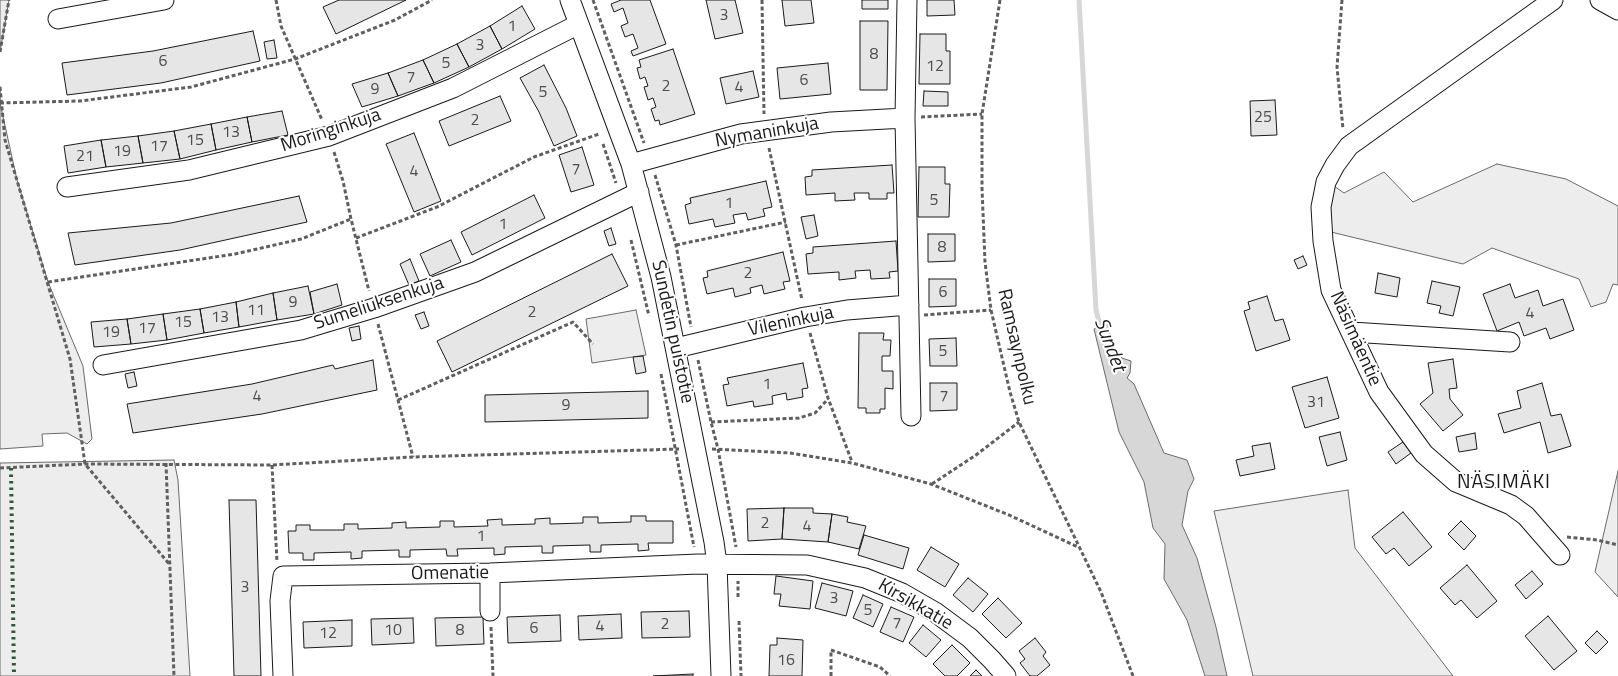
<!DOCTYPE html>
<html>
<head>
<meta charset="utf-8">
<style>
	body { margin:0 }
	canvas { display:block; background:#fff }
</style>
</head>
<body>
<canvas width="1618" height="676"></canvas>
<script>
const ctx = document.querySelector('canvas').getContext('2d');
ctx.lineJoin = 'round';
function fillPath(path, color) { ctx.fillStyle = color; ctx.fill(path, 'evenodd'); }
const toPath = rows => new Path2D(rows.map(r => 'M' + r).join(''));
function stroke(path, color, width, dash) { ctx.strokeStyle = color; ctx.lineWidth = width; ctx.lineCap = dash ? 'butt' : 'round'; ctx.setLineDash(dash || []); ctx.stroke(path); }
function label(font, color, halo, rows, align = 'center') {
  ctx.font = font + ' "Titillium Web",sans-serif'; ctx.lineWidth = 4; ctx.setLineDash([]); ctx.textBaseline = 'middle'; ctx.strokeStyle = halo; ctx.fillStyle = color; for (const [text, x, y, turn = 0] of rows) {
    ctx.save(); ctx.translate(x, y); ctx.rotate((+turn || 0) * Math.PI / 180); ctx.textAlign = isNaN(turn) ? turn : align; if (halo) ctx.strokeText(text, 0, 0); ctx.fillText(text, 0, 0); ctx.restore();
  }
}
const built = toPath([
	[0,0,9,0,0,52,0,0],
	[0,87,0,103,17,180,48,282,83,366,92,439,87,444,67,433,42,434,43,446,0,449,0,87],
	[1497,164,1566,179,1618,206,1618,285,1613,284,1606,302,1591,307,1579,279,1492,248,1463,264,1331,232,1328,218,1334,186,1344,193,1384,172,1413,202,1497,164],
	[636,310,646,355,592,363,586,319,636,310],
	[174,460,178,480,190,676,0,676,0,463,174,460],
	[1618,471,1618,597,1595,572,1618,471],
	[1348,490,1355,548,1453,676,1253,676,1214,511,1348,490]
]);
fillPath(built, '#ededed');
stroke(built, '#6a6a6a', 1);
const water = toPath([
	[1107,321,1114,350,1122,358,1131,361,1130,373,1127,378,1134,384,1164,453,1187,460,1194,479,1188,491,1182,525,1197,558,1216,627,1227,676,1205,676,1187,620,1164,579,1165,544,1153,528,1144,482,1119,432,1094,329,1107,321]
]);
fillPath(water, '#d7d7d7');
stroke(water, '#6a6a6a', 1);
stroke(toPath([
	[1079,0,1096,310,1100,325]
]), '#d7d7d7', 5);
const building = toPath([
	[339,0,406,0,336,34,323,7,339,0],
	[621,0,650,0,666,44,633,56,631,51,638,48,633,34,625,37,621,26,628,23,623,8,614,12,611,4,621,0],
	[706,0,735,0,743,33,715,39,706,0],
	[782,0,811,0,814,23,785,26,782,0],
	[862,0,888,0,888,9,862,9,862,0],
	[927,0,954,0,955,15,927,16,927,0],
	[522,6,535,29,502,49,490,26,522,6],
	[860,21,888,21,887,90,860,90,860,21],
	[490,26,502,49,469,67,457,44,490,26],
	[253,31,260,61,161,83,67,95,62,63,153,51,253,31],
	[920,34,946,34,946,51,950,51,950,84,919,84,920,34],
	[274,40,277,58,267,59,264,42,274,40],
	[457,44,469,67,434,83,423,60,457,44],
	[673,49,695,114,660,125,659,120,655,121,651,109,656,107,653,98,648,100,644,87,648,86,645,77,640,79,637,68,641,67,639,60,673,49],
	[423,60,434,83,398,96,388,73,423,60],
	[828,63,831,94,780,99,777,68,828,63],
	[544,65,566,108,577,136,554,146,539,112,520,78,544,65],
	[753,71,759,97,726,104,720,78,753,71],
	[388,73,398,96,362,107,352,84,388,73],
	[924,91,948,92,948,106,923,106,924,91],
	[500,96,511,121,449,146,439,121,500,96],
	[1275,100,1277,135,1251,136,1250,101,1275,100],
	[282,111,288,135,252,142,247,117,282,111],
	[247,117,252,142,216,150,211,124,247,117],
	[211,124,216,150,180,159,174,131,211,124],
	[174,131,180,159,143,163,138,136,174,131],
	[414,133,441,201,414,212,386,144,414,133],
	[138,136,143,163,106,167,101,140,138,136],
	[101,140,106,167,68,173,64,146,101,140],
	[582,147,594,185,571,192,559,155,582,147],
	[892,165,894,193,887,193,887,199,869,199,869,193,854,193,855,200,835,201,835,193,806,195,805,177,812,176,812,170,892,165],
	[919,167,945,167,945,184,950,184,949,217,918,217,919,167],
	[766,181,772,207,763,209,765,216,748,220,746,213,733,215,735,223,715,227,713,219,689,224,685,205,691,203,690,198,766,181],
	[534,195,545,218,472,255,461,232,534,195],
	[299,196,307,222,180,250,75,265,68,233,171,223,299,196],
	[814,215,818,236,806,239,801,217,814,215],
	[611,228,616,244,609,246,604,231,611,228],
	[928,234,955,234,955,261,928,262,928,234],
	[451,240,461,262,430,276,420,254,451,240],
	[896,241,898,271,889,272,890,278,871,279,870,270,855,271,856,278,839,280,839,272,808,274,806,254,813,253,813,247,896,241],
	[783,252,790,281,783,282,785,289,764,294,762,285,750,288,751,293,735,297,733,288,707,294,703,278,708,277,707,271,783,252],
	[612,254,628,286,452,372,437,341,612,254],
	[1303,256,1307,265,1298,269,1294,260,1303,256],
	[410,259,419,281,409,285,400,264,410,259],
	[1378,273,1400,278,1397,297,1375,293,1378,273],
	[929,279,956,279,956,306,929,307,929,279],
	[1432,281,1460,287,1453,316,1439,313,1441,306,1427,303,1432,281],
	[337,284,342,305,314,314,310,292,337,284],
	[1510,284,1515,298,1538,290,1543,306,1563,299,1574,330,1550,339,1546,328,1524,336,1519,322,1497,331,1483,294,1510,284],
	[308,286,314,314,277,320,273,293,308,286],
	[273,293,277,320,239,327,236,302,273,293],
	[1267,296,1275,321,1283,319,1290,340,1256,351,1244,311,1250,309,1248,302,1267,296],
	[236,302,239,327,204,333,200,309,236,302],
	[200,309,204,333,167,340,163,314,200,309],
	[424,312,429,326,421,329,415,315,424,312],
	[163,314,167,340,131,344,127,319,163,314],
	[127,319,131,344,94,347,91,322,127,319],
	[359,326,361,339,352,341,349,328,359,326],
	[859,333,884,333,883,340,891,340,890,356,882,356,882,371,893,371,893,389,885,388,885,409,880,409,880,413,866,413,866,408,858,408,859,333],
	[956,338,957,366,930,366,929,339,956,338],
	[643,356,646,372,636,374,633,357,643,356],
	[1453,359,1457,388,1449,389,1450,399,1463,415,1443,431,1420,404,1433,393,1428,363,1453,359],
	[373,360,377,390,262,414,133,433,127,404,252,384,333,365,335,369,373,360],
	[803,363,808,388,802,389,803,397,787,400,786,393,772,396,773,404,754,407,753,401,727,406,723,385,729,384,727,378,803,363],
	[134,372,137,386,128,388,125,374,134,372],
	[1327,377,1339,418,1305,428,1292,387,1327,377],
	[930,383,957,383,957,410,930,411,930,383],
	[1542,383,1551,416,1561,414,1571,446,1548,453,1540,422,1504,433,1498,414,1521,408,1517,391,1542,383],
	[648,391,648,418,485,422,485,395,648,391],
	[1340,432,1347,460,1327,466,1319,437,1340,432],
	[1475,433,1477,449,1459,452,1456,437,1475,433],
	[1403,442,1411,453,1396,464,1388,452,1403,442],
	[1270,443,1275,469,1240,476,1236,460,1254,456,1252,446,1270,443],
	[229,500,256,500,261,676,234,676,229,500],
	[784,508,813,508,813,513,832,514,828,542,782,539,784,508],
	[784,508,782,539,748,541,747,509,784,508],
	[1403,512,1432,547,1409,566,1394,548,1386,554,1372,537,1403,512],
	[832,514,848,517,847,522,866,526,859,549,828,542,832,514],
	[631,516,646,516,646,521,673,521,673,543,648,543,649,550,638,551,638,544,601,545,601,552,590,552,590,545,553,546,553,553,542,553,542,546,505,547,505,554,494,555,494,548,457,549,458,556,447,556,446,549,410,550,410,557,399,557,399,550,362,551,362,558,351,559,351,552,314,553,314,560,303,560,303,553,289,553,288,531,296,531,296,525,310,525,310,530,344,530,344,524,358,524,358,529,392,528,392,523,406,522,406,528,440,527,440,521,454,521,454,527,488,526,487,520,502,519,502,525,535,524,535,519,550,518,550,524,583,523,583,517,598,517,598,523,631,522,631,516],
	[1461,521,1476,536,1464,550,1448,534,1461,521],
	[864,535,909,548,903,569,858,555,864,535],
	[931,547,959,564,945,587,917,570,931,547],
	[1467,565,1497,601,1477,618,1461,600,1455,605,1440,588,1467,565],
	[1532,571,1543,584,1526,599,1515,585,1532,571],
	[776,576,813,581,810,609,779,606,781,594,774,594,776,576],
	[968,578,988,594,973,612,953,595,968,578],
	[822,583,853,591,846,616,815,608,822,583],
	[863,595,883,604,873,627,853,618,863,595],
	[998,598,1022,623,1006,638,982,614,998,598],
	[891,607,914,617,903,642,880,632,891,607],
	[689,611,690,637,642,638,641,612,689,611],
	[621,614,622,638,579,640,578,616,621,614],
	[560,615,561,641,508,643,507,617,560,615],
	[1548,616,1577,651,1554,670,1525,636,1548,616],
	[483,617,484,644,436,646,435,618,483,617],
	[413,618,414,643,372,645,371,619,413,618],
	[352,620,352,646,304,648,303,622,352,620],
	[923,625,941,640,926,657,909,643,923,625],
	[1597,631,1608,642,1596,654,1585,643,1597,631],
	[777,638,803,640,802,676,769,676,770,645,777,645,777,638],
	[1035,638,1046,652,1043,656,1050,665,1037,676,1030,676,1020,663,1025,659,1019,651,1035,638],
	[952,645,970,663,957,676,945,676,933,664,952,645],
	[976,670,982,676,970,676,976,670],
	[693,674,693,676,653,676,693,674]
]);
fillPath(building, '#e6e6e6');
stroke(building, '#1a1a1a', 1);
const minor = toPath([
	[570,0,631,164,661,277,714,542,717,564,721,676],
	[907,0,905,118,911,416],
	[1553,0,1349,146,1335,165,1326,182,1321,207,1323,241,1331,290,1379,392,1424,454,1456,482,1511,505,1526,516,1560,555],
	[1600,0,1618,10],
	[58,19,164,0],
	[631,164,741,134,831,122,905,118],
	[67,187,189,170,329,136,453,88,579,24],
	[1351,332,1510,342],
	[676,348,805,317,847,310,909,305],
	[103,365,301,330,374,308,475,272,639,192],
	[490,573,490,611],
	[283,676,280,601,283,576,490,573,698,564,807,565,865,578,902,593,935,612,970,638,992,660,1006,676]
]);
stroke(minor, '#1a1a1a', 21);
stroke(toPath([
	[276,0,281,26,322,120],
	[593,0,644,143],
	[762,0,764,114],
	[1000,0,982,114,982,188,985,262,991,310,1010,392,1019,422,1101,592,1133,676],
	[1342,0,1337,67,1343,129],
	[0,52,9,0],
	[0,87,5,140,70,359,85,464,170,565],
	[0,103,80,101,191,87,295,59,395,20,432,0],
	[921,117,982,114],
	[603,144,616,183],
	[769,148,802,300],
	[334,152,343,181,351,219,369,291],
	[655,175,676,245,691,327],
	[356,238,437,207,534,157,599,134],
	[631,240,649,316],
	[676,245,786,222],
	[48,282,235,254,301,239,351,219],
	[924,315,991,310],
	[378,324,413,457],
	[810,333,828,398,852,462],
	[698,360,711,422,718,449,736,547],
	[661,374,694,547],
	[398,400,573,322,593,344],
	[711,422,799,418,815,413,828,399],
	[712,449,790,453,852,463,931,484,1009,515,1080,548],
	[166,463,174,676],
	[272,465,277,562],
	[0,468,85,464,272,465,413,457,679,449],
	[932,484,976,455,1019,422],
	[1567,537,1597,540,1618,545],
	[738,597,738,581],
	[739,621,741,676],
	[491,627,493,676],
	[831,676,831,650,880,667,890,676]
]), '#5f5f5f', 3, [4, 2.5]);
stroke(minor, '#fff', 19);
stroke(toPath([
	[11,468,14,676]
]), '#2b5a34', 4, [2.5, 4]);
label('16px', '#4d4d4d', null, [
	["3",724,16],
	["1",512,27],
	["3",480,46],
	["8",874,55],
	["6",163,62],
	["5",446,64],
	["12",935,67],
	["7",411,78],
	["6",804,81],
	["2",666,87],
	["4",739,88],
	["9",375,90],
	["5",543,93],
	["25",1263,118],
	["2",475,121],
	["13",231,133],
	["15",195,141],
	["17",159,147],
	["19",122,152],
	["21",85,157],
	["7",576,170],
	["4",414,172],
	["5",934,201],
	["1",729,204],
	["1",503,225],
	["8",942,248],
	["2",748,274],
	["6",943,293],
	["9",293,303],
	["11",256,311],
	["2",532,313],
	["4",1530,314],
	["13",220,318],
	["15",183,323],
	["17",147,329],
	["19",111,333],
	["5",943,352],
	["1",767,385],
	["4",257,397],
	["7",944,397],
	["31",1316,403],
	["9",566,406],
	["2",765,524],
	["4",807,527],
	["1",481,537],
	["3",245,588],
	["3",834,599],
	["5",868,611],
	["7",897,624],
	["2",665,625],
	["4",600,627],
	["6",534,629],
	["10",393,631],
	["8",460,631],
	["12",328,634],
	["16",786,661]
]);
label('19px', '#1a1a1a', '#fff', [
	["Moringinkuja",331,131,-18],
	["Nymaninkuja",767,133,-10],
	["Sumeliuksenkuja",379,304,-18],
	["Vileninkuja",791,322,-12],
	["Sundetin puistotie",672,332,78],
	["Näsimäentie",1355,339,66],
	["Ramsaynpolku",1016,347,77],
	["Omenatie",450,574,-1],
	["Kirsikkatie",915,605,30]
]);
label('italic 20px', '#1a1a1a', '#fff', [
	["Sundet",1109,345,69]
]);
ctx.letterSpacing = '1px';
label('20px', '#1a1a1a', '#fff', [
	["NÄSIMÄKI",1504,483]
]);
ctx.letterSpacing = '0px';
</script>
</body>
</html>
